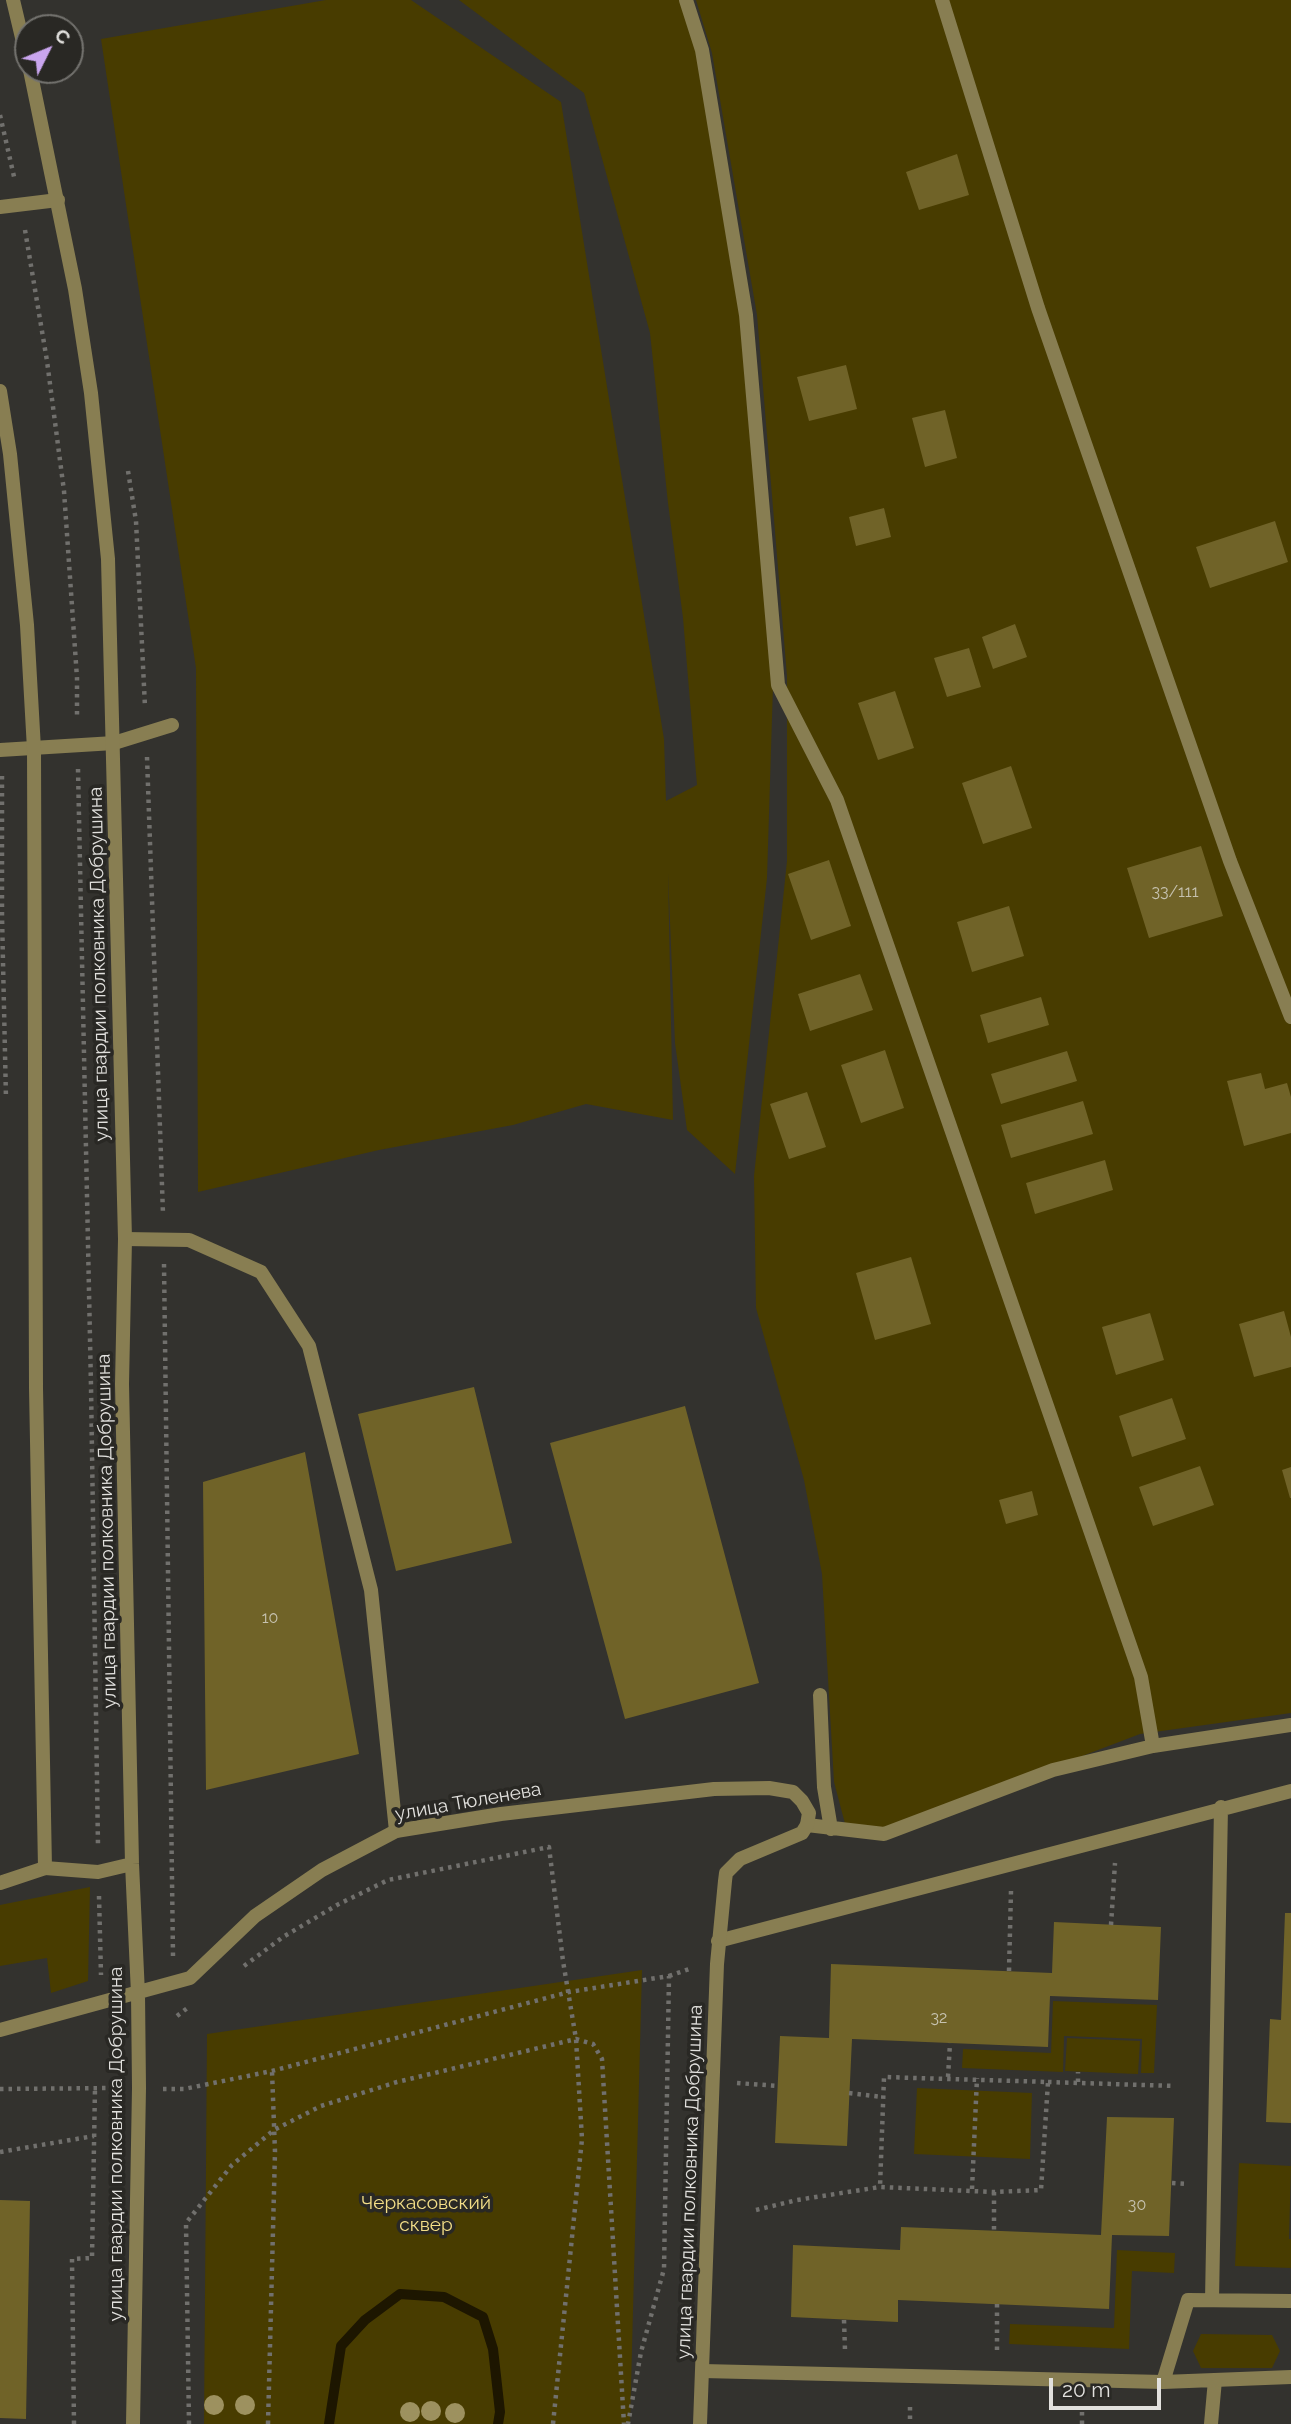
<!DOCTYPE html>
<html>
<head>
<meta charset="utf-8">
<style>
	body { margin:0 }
	#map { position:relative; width:1291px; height:2424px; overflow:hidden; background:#33322e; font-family:Raleway,sans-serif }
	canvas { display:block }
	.north { position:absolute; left:14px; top:14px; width:70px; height:70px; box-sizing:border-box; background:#292824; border:2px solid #73726e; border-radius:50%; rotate:47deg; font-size:19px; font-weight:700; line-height:28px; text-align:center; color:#e2e1de }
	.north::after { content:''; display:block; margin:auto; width:24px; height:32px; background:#c9a5ee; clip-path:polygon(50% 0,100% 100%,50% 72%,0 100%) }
	.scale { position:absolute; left:1049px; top:2378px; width:112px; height:32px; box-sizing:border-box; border:4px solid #e2e1de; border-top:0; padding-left:9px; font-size:21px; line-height:24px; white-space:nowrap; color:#e2e1de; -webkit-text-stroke:5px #292824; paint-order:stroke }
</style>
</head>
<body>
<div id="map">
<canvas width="1291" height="2424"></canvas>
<div class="north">С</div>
<div class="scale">20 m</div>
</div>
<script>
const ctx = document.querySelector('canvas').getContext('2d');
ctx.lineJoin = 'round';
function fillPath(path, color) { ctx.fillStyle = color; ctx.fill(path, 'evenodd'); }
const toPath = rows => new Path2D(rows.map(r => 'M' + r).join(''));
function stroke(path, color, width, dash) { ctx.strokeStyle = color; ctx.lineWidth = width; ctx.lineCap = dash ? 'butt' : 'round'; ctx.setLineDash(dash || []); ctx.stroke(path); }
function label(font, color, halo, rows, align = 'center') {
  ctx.font = font + ' Raleway,sans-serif'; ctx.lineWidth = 7; ctx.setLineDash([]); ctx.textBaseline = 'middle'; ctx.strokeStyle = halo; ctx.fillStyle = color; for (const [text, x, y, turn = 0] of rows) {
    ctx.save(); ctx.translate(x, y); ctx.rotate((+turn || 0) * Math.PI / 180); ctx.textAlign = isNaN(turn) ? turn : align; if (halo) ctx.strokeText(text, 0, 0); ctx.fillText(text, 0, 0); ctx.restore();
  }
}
fillPath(toPath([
	[326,0,411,0,561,102,664,739,666,801,697,785,683,618,668,503,650,333,584,93,459,0,681,0,697,52,741,315,773,686,767,878,735,1174,687,1130,675,1043,668,873,673,1120,586,1104,513,1125,379,1150,198,1192,196,668,101,39],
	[696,0,1291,0,1291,1713,1140,1734,870,1837,848,1835,834,1782,822,1574,804,1480,756,1308,754,1176,787,861,787,676,757,315,712,53],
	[90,1887,88,1981,51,1993,47,1958,0,1966,0,1905],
	[642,1970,630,2424,204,2424,207,2034],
	[1053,2001,1157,2005,1154,2073,1141,2073,1142,2039,1064,2036,1063,2072,962,2068,963,2049,1051,2053],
	[1067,2038,1140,2041,1138,2074,1065,2071],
	[917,2088,1032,2093,1030,2159,914,2154],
	[1239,2163,1291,2166,1289,2239,1291,2239,1291,2268,1235,2266],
	[1117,2250,1175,2253,1174,2273,1132,2271,1129,2349,1009,2344,1010,2324,1114,2328],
	[1201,2334,1272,2335,1280,2351,1272,2368,1201,2368,1193,2351]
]), '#483c00');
stroke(toPath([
	[329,2424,341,2346,365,2320,400,2294,444,2297,483,2317,493,2349,500,2412,498,2424]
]), '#1d1600', 10);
fillPath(toPath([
	[957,154,969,195,919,210,906,172],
	[846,365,857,409,809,421,797,377],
	[945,410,957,458,925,467,912,418],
	[884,508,891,537,856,546,849,517],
	[1275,521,1288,562,1210,588,1196,547],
	[1015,624,1027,657,993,669,982,637],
	[969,648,981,687,947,697,934,658],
	[895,691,914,748,878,760,858,703],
	[1011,766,1032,828,983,844,962,783],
	[1201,846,1223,916,1149,938,1127,868],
	[829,860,851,926,811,940,788,874],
	[1009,906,1024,956,972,972,957,922],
	[860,974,873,1010,810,1031,798,994],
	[1041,997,1049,1025,988,1043,980,1015],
	[885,1050,904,1108,861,1123,841,1065],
	[1067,1051,1077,1081,1001,1104,991,1074],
	[1261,1073,1265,1089,1287,1083,1291,1097,1291,1133,1244,1146,1227,1081],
	[807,1092,826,1147,789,1159,770,1104],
	[1083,1101,1093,1134,1011,1158,1001,1125],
	[1105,1160,1113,1190,1035,1214,1026,1183],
	[911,1257,931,1324,875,1340,856,1273],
	[1284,1311,1291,1337,1291,1367,1254,1377,1239,1324],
	[1150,1313,1164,1360,1116,1375,1102,1327],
	[474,1387,512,1543,396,1571,358,1414],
	[1172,1398,1186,1439,1132,1457,1119,1416],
	[685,1406,759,1683,625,1719,550,1443],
	[305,1452,359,1754,206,1790,203,1482],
	[1200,1466,1214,1505,1153,1526,1139,1487],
	[1291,1467,1291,1498,1290,1498,1282,1470],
	[1032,1491,1038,1515,1006,1524,999,1500],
	[1285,1913,1291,1913,1291,2123,1266,2122,1270,2019,1281,2020],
	[1054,1922,1161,1927,1158,2000,1050,1996,1048,2047,852,2039,847,2146,775,2143,780,2036,829,2038,831,1964,1052,1973],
	[1107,2117,1174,2118,1169,2236,1112,2235,1109,2309,898,2300,898,2322,791,2317,793,2245,900,2250,901,2227,1101,2235],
	[0,2200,30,2201,26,2419,0,2418]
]), '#706328');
stroke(toPath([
	[0,115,15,181],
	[25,230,47,361,64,491,77,678,77,719],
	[128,471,136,521,145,707],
	[147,757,163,1214],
	[78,769,91,1386,98,1846],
	[2,776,2,916,6,1099],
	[164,1264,173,1956],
	[99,1896,101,1975],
	[1111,1925,1115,1863],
	[244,1966,283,1937,337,1905,388,1880,549,1847,563,1961,576,2039,582,2139,553,2424],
	[1009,1971,1011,1891],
	[669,1976,692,1968],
	[177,2016,190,2006],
	[948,2077,950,2043],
	[1048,2082,1175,2086],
	[1078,2082,1078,2072],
	[737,2083,778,2086],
	[0,2089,116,2088],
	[163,2089,184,2089,272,2071,569,1992,669,1976,664,2269,641,2352,628,2424],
	[849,2093,882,2097],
	[0,2152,94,2136],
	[1172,2183,1188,2184],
	[972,2189,977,2078],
	[994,2192,994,2231],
	[756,2210,797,2200,880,2187,994,2192,1041,2190,1048,2082,884,2077,880,2187],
	[997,2304,997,2352],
	[844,2320,845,2350],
	[910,2407,910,2424],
	[74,2424,72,2259,92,2258,95,2088],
	[189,2424,186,2223,232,2165,274,2130,321,2106,397,2082,576,2039,593,2044,602,2059,624,2424],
	[268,2424,275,2152,272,2071],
	[1082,2424,1082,2411]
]), '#71706d', 4.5, [3.5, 5]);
stroke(toPath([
	[686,0,702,50,746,315,778,685,837,800,1141,1677,1153,1746],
	[942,0,1038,308,1230,861,1291,1017],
	[0,207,58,200],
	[0,750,114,743,172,725],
	[125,1239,189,1240,261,1272,309,1346,371,1590,396,1831],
	[820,1695,824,1787,831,1829],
	[807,1825,884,1834,1053,1770,1153,1746,1291,1725],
	[0,1883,45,1868],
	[718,1941,1291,1791],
	[1212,2300,1221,1807],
	[703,2371,1163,2382,1188,2300,1291,2301],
	[1163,2382,1291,2377],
	[1211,2424,1215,2380]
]), '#887e52', 14);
stroke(toPath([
	[13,0,28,63],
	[30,70,75,289,91,393,108,559,125,1239,122,1384,132,1864,138,1994,139,2088,133,2424],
	[0,391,10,454,27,625,34,749,36,1388,45,1868,98,1872,132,1864],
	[0,2030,190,1978,255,1916,322,1870,396,1831,501,1814,714,1789,769,1788,793,1792,802,1801,809,1813,807,1825,802,1833,740,1859,726,1873,725,1881,717,1964,700,2424]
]), '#887e52', 14);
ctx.fillStyle = '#9d915f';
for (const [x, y] of [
	[214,2405],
	[245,2405],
	[431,2411],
	[410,2412],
	[455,2413]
]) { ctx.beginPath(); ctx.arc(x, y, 10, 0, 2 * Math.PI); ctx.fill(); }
label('16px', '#c6c2b0', null, [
	["33/111",1175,892],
	["10",270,1618],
	["32",939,2018],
	["30",1137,2205]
]);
label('19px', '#e2e1de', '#292824', [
	["улица гвардии полковника Добрушина",99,964,-91],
	["улица гвардии полковника Добрушина",107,1531,-91],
	["улица Тюленева",468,1802,-10],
	["улица гвардии полковника Добрушина",116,2144,-90],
	["улица гвардии полковника Добрушина",690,2182,-88]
]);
label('19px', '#f3de87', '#292824', [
	["Черкасовский",426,2203],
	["сквер",426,2225]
]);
</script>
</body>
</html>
